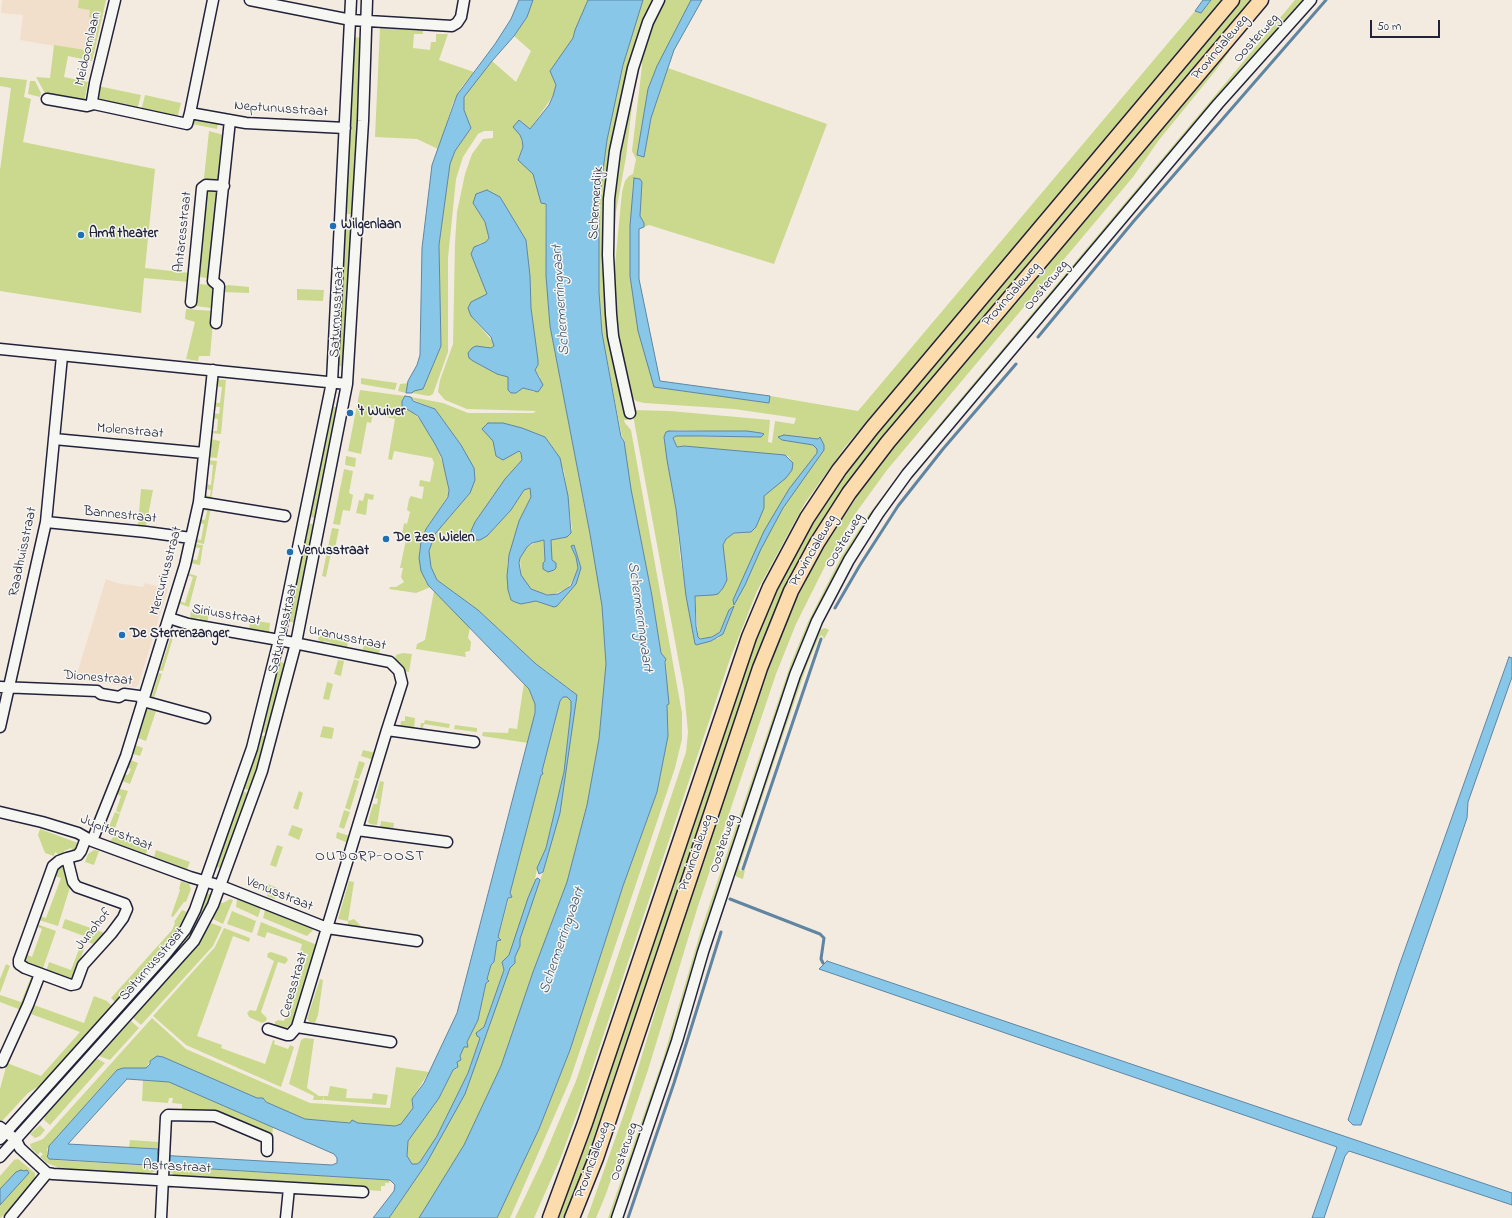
<!DOCTYPE html>
<html>
<head>
<meta charset="utf-8">
<style>
	body { margin:0 }
	#map { position:relative; width:1512px; height:1218px; overflow:hidden; background:#f4ebe0; font-family:"Indie Flower",sans-serif }
	canvas { display:block }
	.scale { position:absolute; left:1370px; top:20px; width:70px; height:18px; box-sizing:border-box; border:2px solid #22223b; border-top:0; padding-left:5px; font-size:12px; line-height:14px; white-space:nowrap; color:#22223b; -webkit-text-stroke:3px #f6f6f2; paint-order:stroke }
</style>
</head>
<body>
<div id="map">
<canvas width="1512" height="1218"></canvas>
<div class="scale">50 m</div>
</div>
<script>
const ctx = document.querySelector('canvas').getContext('2d');
ctx.lineJoin = 'round';
function fillPath(path, color) { ctx.fillStyle = color; ctx.fill(path, 'evenodd'); }
const toPath = rows => new Path2D(rows.map(r => 'M' + r).join(''));
function stroke(path, color, width, dash) { ctx.strokeStyle = color; ctx.lineWidth = width; ctx.lineCap = dash ? 'butt' : 'round'; ctx.setLineDash(dash || []); ctx.stroke(path); }
function label(font, color, halo, rows, align = 'center') {
  ctx.font = font + ' "Indie Flower",sans-serif'; ctx.lineWidth = 3; ctx.setLineDash([]); ctx.textBaseline = 'middle'; ctx.strokeStyle = halo; ctx.fillStyle = color; for (const [text, x, y, turn = 0] of rows) {
    ctx.save(); ctx.translate(x, y); ctx.rotate((+turn || 0) * Math.PI / 180); ctx.textAlign = isNaN(turn) ? turn : align; if (halo) ctx.strokeText(text, 0, 0); ctx.fillText(text, 0, 0); ctx.restore();
  }
}
fillPath(toPath([
	[2,0,106,0,95,53,20,40,23,15,1,13],
	[106,579,117,583,143,587,145,583,168,589,138,686,135,687,75,680]
]), '#f1decb');
fillPath(toPath([
	[79,0,106,0,92,61,68,56,64,77,88,82,84,102,46,95,36,77,50,78,54,45,85,50,87,40,90,40,92,18,89,17,90,10,78,8],
	[533,0,588,0,575,30,573,38,550,71,556,85,553,96,530,129,520,135,523,147,518,158,533,174,541,202,545,204,546,276,550,326,598,577,602,606,606,664,599,739,587,805,567,882,533,972,501,1066,464,1145,419,1218,389,1218,426,1164,460,1098,543,872,551,844,571,736,571,690,536,664,478,610,437,580,431,567,429,551,435,534,470,493,474,468,461,445,435,409,411,399,411,397,443,403,468,413,533,413,536,411,467,409,445,400,438,392,440,380,453,344,455,243,457,212,465,174,472,154,483,139,493,138,493,131,484,131,478,134,463,157,456,179,448,258,448,352,433,394,429,396,412,393,414,391,423,388,441,346,439,245,450,164,455,151,471,128,464,110,464,96,492,61,516,82,531,51,514,36,527,17],
	[487,190,500,197,526,240,530,276,531,308,538,360,538,365,535,370,540,377,534,392,523,388,516,393,508,390,508,377,497,374,473,361,472,348,491,348,494,346,494,343,471,316,488,295,471,254,478,244,486,242,489,238,485,222,473,203],
	[534,433,545,437,556,452,564,471,572,529,567,537,551,540,552,561,556,563,556,568,554,570,545,561,544,540,539,541,527,547,520,558,521,575,526,585,535,592,552,595,568,588,575,576,578,568,576,557,572,547,574,545,581,568,568,593,560,603,554,607,536,601,521,604,515,602,509,596,507,566,509,555,519,521,531,497,531,489,527,488,524,490,511,510,487,536,475,522,505,479,515,470,517,465,521,463,521,453,519,451,501,459,496,456,493,441],
	[643,0,657,0,648,16,610,173,616,361,614,367,615,372,617,372,628,418,628,420,624,420,625,423,631,430,659,586,682,713,682,739,675,768,570,1080,510,1218,497,1218,539,1129,570,1050,623,886,657,792,668,736,666,659,661,653,652,596,631,489,624,447,625,441,622,437,602,333,599,292,599,201,607,140,623,65],
	[662,0,691,0,657,66,648,89,637,155,644,157,651,118,668,68,827,124,774,264,649,225,644,227,644,223,640,216,642,182,640,179,634,178,633,180,630,276,654,387,769,403,770,396,858,411,1195,11,1201,13,1211,0,1225,0,845,447,805,503,757,591,730,659,579,1108,561,1157,534,1218,515,1218,543,1159,576,1081,686,752,688,732,684,690,632,410,670,411,770,420,768,442,772,443,775,421,794,424,796,418,734,409,644,403,636,401,629,394,613,325,613,286,622,192,625,181,629,176,633,174,636,159,632,151,642,66,642,50],
	[680,430,761,433,764,434,761,437,676,436,673,438,677,447,684,446,788,456,793,463,764,496,764,508,756,527,751,532,734,533,726,539,723,545,727,580,707,596,695,596,698,638,708,638,717,635,721,629,719,638,695,644,680,556,676,509,664,437,666,432,669,431],
	[1239,0,1255,0,1091,195,1073,210,1031,259,1021,273,863,461,831,506,793,571,758,650,575,1193,565,1218,556,1218,750,647,773,593,824,502,865,444],
	[1295,0,1305,0,873,515,782,701,709,918,674,1035,631,1166,612,1218,608,1218,663,1059,701,930,791,663,808,622,841,557,869,514,926,440],
	[380,28,423,31,423,34,414,34,413,48,430,50,431,42,436,42,436,34,448,34,439,60,474,72,461,88,453,103,438,149,417,139,375,137],
	[353,37,364,38,354,214,344,214],
	[1228,50,1229,52,1216,70,1159,140,1133,177,887,470,855,514,827,562,796,624,776,674,698,906,648,1070,606,1194,596,1218,587,1218,625,1111,678,937,761,689,792,608,819,555,857,496,879,465],
	[637,64,626,157,616,212,613,252,614,172],
	[0,77,27,80,24,97,31,99,23,142,155,169,145,268,190,273,189,282,144,278,141,313,0,291,0,170,11,88,0,86],
	[30,81,35,81,41,93,40,97,28,94],
	[98,86,141,95,137,110,98,102,96,96],
	[145,95,181,103,177,119,141,111],
	[194,117,218,122,217,129,192,124],
	[209,131,224,135,219,183,206,181,204,178],
	[208,188,218,190,209,276,207,278,199,277,197,275,206,191],
	[343,218,354,219,346,366,336,366],
	[198,284,211,285,215,289,213,306,211,308,196,306,194,304,196,285],
	[228,285,249,287,249,293,222,292,224,287],
	[297,289,324,290,323,301,297,300],
	[186,309,214,311,210,356,199,356,198,361,186,359,195,322,185,319],
	[361,378,397,383,395,390,361,384],
	[214,379,226,380,221,434,211,433,211,431,217,431,218,419,212,418,213,413,219,414,220,407,211,406,211,402,220,403,222,387,213,386],
	[409,383,406,393,398,391,400,384],
	[360,390,405,396,402,401,422,422,435,444,444,466,449,494,426,529,419,552,425,581,431,587,416,593,389,589,390,587,396,587,404,582,401,577,403,568,400,568,407,535,402,534,404,523,407,524,410,512,407,510,409,499,411,496,422,499,424,487,419,486,420,480,430,482,434,463,432,458,394,451,392,460,388,459,395,419,373,414,371,423,367,422,361,454,348,451],
	[330,406,340,408,318,519,307,516],
	[210,439,220,441,217,458,208,457],
	[346,456,356,458,355,467,345,465],
	[207,460,217,461,211,501,203,500,204,495,210,496,211,490,204,489,205,484,211,485,213,465,207,464],
	[344,469,353,471,349,493,353,495,350,511,343,510,340,525,333,524],
	[141,489,153,490,146,526,138,525],
	[365,493,374,495,373,500,368,499,366,515,356,513,359,500,363,501],
	[202,505,211,507,204,544,194,542,195,539,201,540,204,524,198,523,199,519,205,520,207,511,201,509],
	[306,523,317,525,297,623,286,621],
	[332,528,339,529,335,548,332,548,326,577,322,576],
	[194,544,203,545,200,565,190,563,191,559,197,560,200,548,193,547],
	[187,573,197,576,189,607,178,603,179,601,185,603,193,577,186,575],
	[434,591,470,627,468,638,471,642,470,651,465,652,466,657,416,649,417,644,425,640],
	[191,611,209,614,207,623,200,623,200,618,190,619],
	[250,620,270,623,269,632,266,633,249,630],
	[825,628,829,630,824,639,822,635,819,637,807,665,778,750,739,868,740,871,745,870,743,879,737,877,733,873,804,659,818,630],
	[173,630,175,631,163,671,157,670,158,667,161,667],
	[319,635,348,642,347,648,331,645,332,643,324,641,324,644,320,643,321,641,318,640],
	[364,645,380,648,379,655,362,652],
	[403,653,412,654,409,672,403,671,395,661,396,655],
	[338,660,344,661,341,676,334,674],
	[277,661,288,664,270,734,259,731],
	[159,673,162,674,153,701,149,698,149,695,152,696],
	[327,682,333,684,329,700,323,699],
	[524,683,529,689,535,704,534,719,528,743,482,736,483,732,508,733,509,728,517,729],
	[563,697,567,697,571,701,571,710,564,772,546,848,537,869,533,890,509,955,502,964,504,970,484,1027,479,1031,477,1036,480,1036,478,1044,468,1073,437,1136,420,1162,417,1164,412,1164,407,1156,408,1141,442,1093,453,1070,457,1069,457,1062,461,1060,460,1056,464,1047,468,1047,467,1042,478,1020,486,983,489,982,487,979,491,965,494,963,497,941,501,938,498,938,509,898,512,897,510,893,541,775,543,775,542,771,560,701],
	[145,709,156,711,146,741,138,738,145,716,142,715],
	[405,716,415,718,414,730,400,728,401,721,405,721],
	[425,720,450,724,449,728,424,724,422,731,415,731,415,729,420,729,421,723,424,723],
	[455,725,477,728,477,732,454,729],
	[323,726,334,728,332,739,320,737],
	[258,735,269,737,252,791,242,788],
	[133,744,143,748,140,756,130,753],
	[363,750,376,753,374,760,361,756],
	[128,759,138,763,130,784,120,780,122,774,128,775,131,769,125,767],
	[359,761,365,763,359,779,354,778],
	[354,779,359,781,350,810,345,808],
	[380,781,384,782,377,825,370,824,368,822,373,804,377,804,378,799,375,798],
	[117,788,128,791,120,813,116,811,121,796,115,793],
	[241,791,251,794,224,869,213,866],
	[299,791,303,793,298,810,293,808],
	[344,810,350,812,344,829,339,827],
	[115,812,120,814,114,831,102,827,104,821,110,824],
	[381,821,394,823,393,831,380,829],
	[292,825,303,829,299,840,288,835],
	[40,829,78,843,76,850,73,852,71,848,64,851,65,855,58,857,58,854,55,852,54,856,45,853,38,835],
	[337,832,350,836,348,843,336,838],
	[115,835,148,847,146,854,110,841],
	[277,845,283,847,276,867,270,865],
	[94,850,99,851,94,865,85,862,88,854],
	[156,850,190,862,187,869,154,857],
	[64,864,71,884,58,926,39,920,40,916,46,918,61,878,55,876,57,870],
	[181,881,189,884,191,889,186,902,184,902,173,917,171,916,180,890,179,889],
	[349,881,354,882,348,921,338,919],
	[268,884,279,889,275,899,267,896,268,892,265,891],
	[206,893,213,895,205,916,197,912],
	[230,899,233,900,223,924,213,919,221,902,223,903],
	[237,899,261,908,258,917,236,907],
	[182,910,187,912,175,934,115,1002,111,998,172,930,175,923,174,922],
	[265,910,312,929,313,930,307,936,263,918],
	[232,911,256,921,252,933,227,924],
	[195,917,203,920,192,936,126,1012,122,1008],
	[65,919,105,933,93,944,83,940,84,936,62,928],
	[354,919,361,926,357,929,351,928,352,925,348,925,348,921],
	[261,922,317,945,293,1022,285,1029,275,1026,275,1022,278,1020,284,1021,308,955,300,952,302,944,267,932,265,938,257,935],
	[211,923,222,927,213,946,141,1025,133,1018,193,950],
	[37,924,56,931,42,971,25,964,23,961,26,954,32,957,42,929,36,926],
	[224,928,250,938,249,942,233,936,197,1036,222,1045,221,1048,265,1064,273,1040,275,1041,274,1044,288,1049,290,1045,294,1047,281,1087,186,1045,153,1016,215,947],
	[81,944,85,946,73,979,69,980,46,972,49,962,71,970],
	[271,952,286,957,288,960,285,964,278,962,261,1012,267,1018,266,1021,262,1023,249,1017,247,1013,250,1010,256,1011,274,961,267,957,268,953],
	[6,964,10,966,0,993,0,979],
	[31,977,33,978,21,1010,0,1002,0,995,21,1002],
	[320,979,323,980,318,1015,315,1023,310,1022,307,1019],
	[94,996,107,1001,112,1006,42,1084,28,1093,3,1120,0,1121,0,1089,7,1063,41,1076,80,1032,31,1014,34,1005,84,1023],
	[119,1011,123,1015,16,1133,15,1133,13,1131],
	[152,1018,186,1049,310,1103,390,1108,396,1067,429,1072,412,1099,413,1108,401,1124,394,1126,304,1119,266,1102,262,1098,257,1098,160,1056,150,1061,146,1068,131,1068,117,1070,47,1149,50,1158,55,1160,156,1166,156,1171,148,1174,148,1176,62,1171,62,1169,47,1163,40,1157,43,1154,40,1152,38,1155,31,1148,30,1144,43,1139],
	[131,1021,139,1028,110,1060,99,1056],
	[305,1038,314,1039,307,1088,319,1096,328,1096,330,1086,347,1089,346,1098,372,1099,373,1093,388,1095,386,1105,324,1100,324,1096,323,1100,313,1100,314,1096,289,1084,301,1040],
	[98,1059,105,1063,50,1125,44,1120,45,1116,95,1060],
	[143,1080,169,1082,273,1127,272,1137,216,1113,182,1111,182,1104,172,1103,173,1098,169,1098,168,1103,142,1101],
	[40,1125,45,1130,40,1136,35,1138,30,1134],
	[130,1140,159,1142,158,1149,129,1147],
	[18,1159,35,1173,35,1180,8,1213,0,1218,0,1205,28,1173,7,1182,0,1189,0,1176,14,1160],
	[170,1167,390,1180,389,1183,385,1183,385,1186,381,1186,381,1191,367,1190,288,1185,288,1181,283,1181,283,1184,175,1177,175,1175,170,1172]
]), '#cad98d');
const water = toPath([
	[519,0,533,0,527,17,514,36,492,61,464,97,464,110,471,128,455,151,450,164,439,245,441,346,423,389,414,391,412,393,406,393,408,381,417,365,420,355,422,248,432,165,457,95,495,44,511,19,519,0],
	[588,0,643,0,623,65,607,140,599,201,599,292,602,333,621,437,624,441,631,489,652,596,661,653,666,659,665,662,669,704,667,705,668,736,657,792,623,886,570,1050,539,1129,497,1218,419,1218,464,1145,501,1066,533,972,567,882,587,805,599,739,606,664,602,606,590,534,550,326,546,276,546,204,541,203,533,174,518,160,523,147,522,140,520,135,513,127,519,120,530,129,549,105,553,96,556,85,550,71,573,38,575,30,588,0],
	[691,0,702,0,674,50,651,118,644,157,637,155,648,89,657,66,691,0],
	[1203,0,1211,0,1201,13,1195,11,1203,0],
	[634,178,640,179,642,182,640,216,644,223,644,227,639,229,639,279,660,381,770,396,769,403,654,387,638,331,630,276,630,226,634,178],
	[487,190,500,197,526,240,530,276,531,308,538,360,538,365,535,370,543,385,538,392,523,388,516,393,511,393,508,390,508,377,497,374,473,361,469,358,468,353,472,348,476,346,491,348,494,346,491,337,471,316,468,308,471,302,487,294,471,254,474,247,486,242,489,238,485,222,473,203,476,194,487,190],
	[405,396,411,397,413,401,435,409,461,445,474,468,475,480,470,493,435,534,429,551,431,567,437,580,478,610,536,664,577,695,560,813,543,872,539,874,537,868,546,848,564,772,571,710,571,701,567,697,563,697,560,701,542,771,543,774,541,775,510,893,512,897,508,898,498,937,501,940,497,941,494,962,491,965,487,979,489,981,486,983,478,1020,467,1042,468,1047,464,1047,460,1056,461,1060,457,1062,458,1067,453,1070,439,1098,408,1141,407,1156,412,1164,417,1164,420,1162,437,1136,468,1073,480,1038,477,1036,476,1033,484,1027,504,970,502,962,509,955,528,898,536,879,538,878,540,880,520,939,520,946,515,957,515,963,510,968,465,1094,426,1164,389,1218,373,1218,394,1191,395,1185,390,1180,49,1159,47,1156,48,1155,49,1146,117,1070,123,1068,146,1068,150,1064,150,1061,157,1056,163,1057,257,1098,263,1098,266,1102,305,1119,350,1123,352,1120,358,1123,395,1126,401,1124,413,1108,412,1099,424,1083,457,1013,535,713,535,704,529,689,428,585,421,571,419,558,421,542,426,529,448,497,449,490,442,458,435,444,418,416,402,406,402,401,405,396],
	[127,1079,169,1082,334,1154,337,1158,337,1163,332,1165,158,1155,158,1149,68,1144,127,1079],
	[488,423,503,423,522,428,545,437,560,458,568,496,571,533,567,537,551,540,552,560,556,563,556,568,554,570,548,572,543,569,543,563,545,561,544,540,532,543,527,547,520,558,519,563,521,575,531,589,547,595,558,594,571,586,575,576,578,568,576,557,571,546,574,545,581,568,576,584,557,606,554,607,536,601,521,604,515,602,511,600,508,590,507,576,509,555,519,521,531,497,530,488,524,490,511,510,487,536,480,540,476,540,471,535,471,531,475,522,505,479,522,460,521,453,519,451,503,460,496,456,493,441,482,429,488,423],
	[669,431,747,431,761,433,764,434,761,437,700,436,676,436,673,438,677,447,684,446,785,455,793,463,792,470,786,478,764,496,764,508,756,527,751,532,734,533,726,539,723,545,727,580,723,588,718,594,713,595,695,596,696,626,698,637,700,639,712,637,720,632,729,610,734,606,723,634,711,641,696,645,695,644,686,596,676,509,667,460,664,437,666,432,669,431],
	[784,435,818,439,820,437,824,445,824,450,783,508,761,549,745,585,734,605,733,600,764,531,789,489,817,453,817,449,813,445,782,440,778,437,784,435],
	[1509,657,1512,658,1512,677,1468,802,1467,818,1440,898,1361,1125,1353,1125,1348,1120,1399,966,1509,657],
	[827,961,1512,1193,1512,1205,1349,1151,1345,1156,1324,1218,1312,1218,1337,1147,819,969,827,961],
	[21,1170,24,1171,27,1170,29,1173,0,1205,0,1189,16,1172,21,1170]
]);
fillPath(water, '#88c7e8');
stroke(water, '#5f85a3', 1);
stroke(toPath([
	[1038,337,1133,222,1326,0],
	[835,608,860,565,898,506,943,449,1016,364],
	[743,869,821,639],
	[730,899,820,934,824,938,821,959,823,963],
	[628,1218,674,1083,721,932]
]), '#5f85a3', 3);
const minor = toPath([
	[213,0,190,113,246,123,345,128],
	[250,0,351,20,452,26,457,23,461,17,464,0],
	[47,99,87,106,94,104,187,124,190,113],
	[94,104,92,101,95,83,115,0],
	[191,302,202,188,206,185,224,186],
	[216,323,219,286,213,281,230,120],
	[0,349,347,384],
	[630,413,613,336,611,314,608,255,609,199,615,151,633,68,648,22,659,0],
	[54,439,204,453],
	[199,502,285,516],
	[46,522,146,532,191,538],
	[169,618,188,624,279,640,390,662,399,671,402,683,387,730],
	[0,687,97,691,101,694,119,697,124,694,139,696,143,701,205,718],
	[0,727,46,522,62,356],
	[0,812,42,822,78,833,92,841,190,877,221,886,327,928,417,941],
	[357,830,447,842],
	[92,841,126,756,185,565,199,502,213,370],
	[67,858,73,882,77,887,125,904,127,909,123,918,111,934,83,965,76,984,71,985,25,968,19,964,19,960,53,866,59,861,67,858,78,855,81,851,86,838],
	[268,1029,287,1035,290,1035,297,1027],
	[391,1042,297,1027,387,730,474,742],
	[2,1062,28,1005,40,974],
	[0,1127,16,1140,20,1148,47,1173,53,1174,363,1192],
	[0,1139,165,955,185,930,195,910,252,748,279,640,332,382,351,0],
	[0,1157,194,941,213,905,262,771,296,643,347,384,363,121,367,0],
	[10,1218,47,1173],
	[161,1218,166,1117,168,1115,215,1116,267,1138,267,1151],
	[286,1218,289,1188],
	[617,1218,677,1041,703,952,795,675,817,621,849,560,878,514,907,474,1218,104,1311,0]
]);
const highway = toPath([
	[550,1218,585,1123,749,637,770,587,807,518,839,470,872,428,1232,0],
	[572,1218,596,1158,760,668,791,591,817,543,849,493,888,442,1261,0]
]);
stroke(minor, '#22223b', 13);
stroke(highway, '#22223b', 17);
stroke(minor, '#f6f6f2', 10);
stroke(highway, '#fcdcac', 14);
for (const [x, y, r, color] of [
	[333,226,4,"#1f6fb2"],
	[81,235,4,"#1f6fb2"],
	[350,413,4,"#1f6fb2"],
	[386,539,4,"#1f6fb2"],
	[290,552,4,"#1f6fb2"],
	[122,635,4,"#1f6fb2"]
]) { const dot = new Path2D(); dot.arc(x, y, r, 0, 2 * Math.PI); ctx.fillStyle = color; ctx.fill(dot); stroke(dot, '#f6f6f2', 1.5); }
label('14px', '#22223b', '#f6f6f2', [
	["Oosterweg",1257,39,-48],
	["Provincialeweg",1221,48,-50],
	["Meidoornlaan",89,49,-77],
	["Neptunusstraat",281,110,4],
	["Schermerdijk",597,203,-86],
	["Antaresstraat",184,232,-84],
	["Oosterweg",1047,286,-50],
	["Provincialeweg",1012,295,-49],
	["Saturnusstraat",338,312,-87],
	["Molenstraat",130,432,5],
	["Bannestraat",120,516,6],
	["Oosterweg",845,541,-59],
	["Provincialeweg",814,551,-60],
	["Raadhuisstraat",24,552,-78],
	["Mercuriusstraat",167,571,-75],
	["Siriusstraat",226,616,10],
	["Saturnusstraat",284,629,-77],
	["Uranusstraat",347,639,12],
	["Dionestraat",98,679,5],
	["Jupiterstraat",116,834,22],
	["Oosterweg",724,844,-72],
	["Provincialeweg",697,853,-71],
	["Venusstraat",279,895,22],
	["Junohof",94,930,-51],
	["Saturnusstraat",153,965,-49],
	["Ceresstraat",295,985,-74],
	["Oosterweg",625,1152,-71],
	["Provincialeweg",594,1160,-70],
	["Astrastraat",177,1168,3]
]);
label('bold 14px', '#22223b', '#f6f6f2', [
	["Wilgenlaan",341,226],
	["Amfitheater",89,235],
	["'t Wuiver",358,413],
	["De Zes Wielen",394,539],
	["Venusstraat",298,552],
	["De Sterrenzanger",130,635]
], 'left');
label('italic 15px', '#41546f', '#f6f6f2', [
	["Schermerringvaart",562,300,-94],
	["Schermerringvaart",639,617,82],
	["Schermerringvaart",563,941,-71]
]);
ctx.letterSpacing = '1px';
label('15px', '#22223b', '#f6f6f2', [
	["OUDORP-OOST",370,858]
]);
ctx.letterSpacing = '0px';
</script>
</body>
</html>
